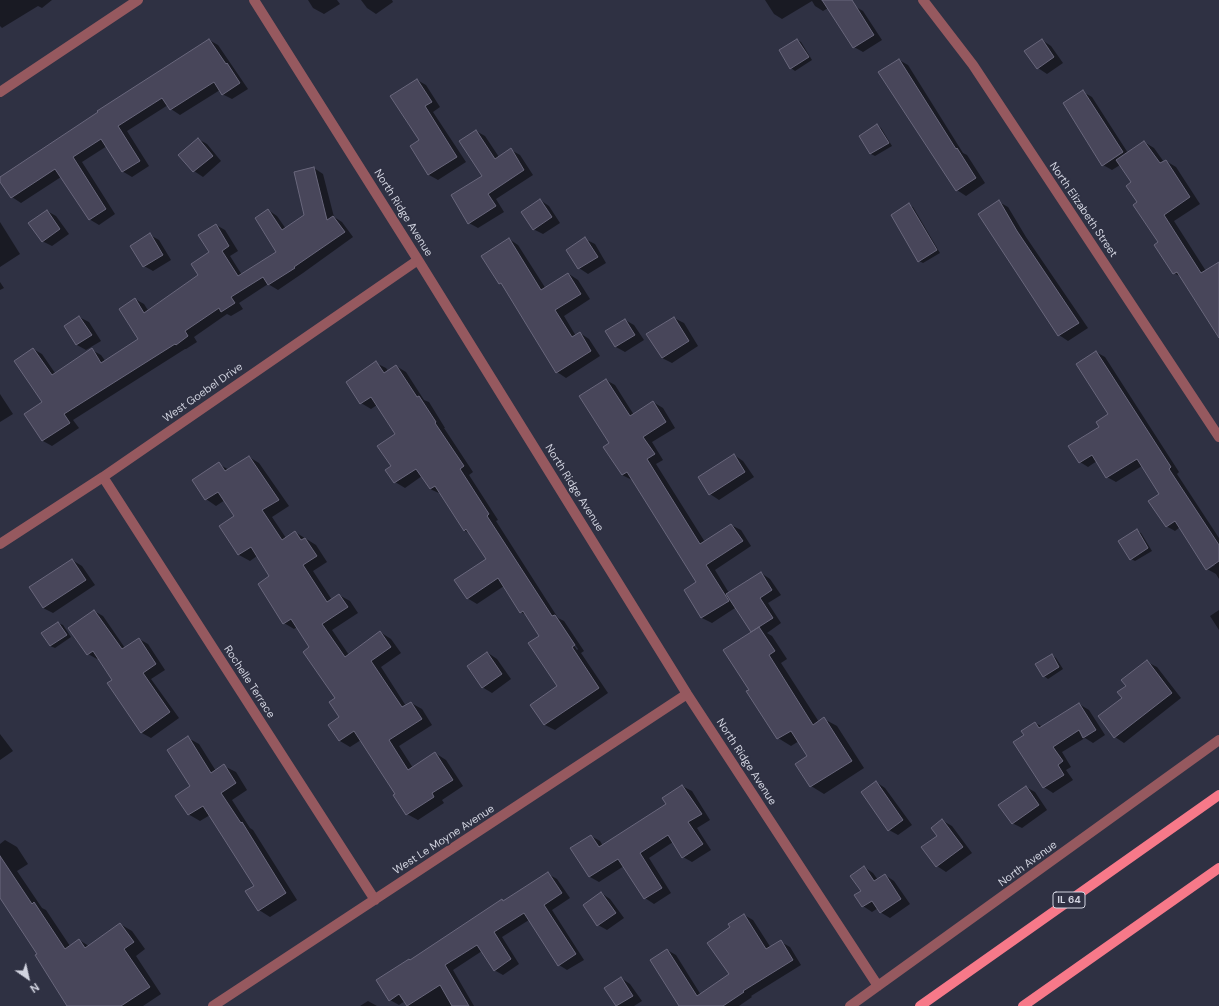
<!DOCTYPE html>
<html>
<head>
<meta charset="utf-8">
<style>
	body { margin:0 }
	#map { position:relative; width:1219px; height:1006px; overflow:hidden; background:#2f3143; font-family:"DM Sans",sans-serif }
	canvas { display:block }
	.north { position:absolute; left:8px; top:958px; width:40px; height:40px; -webkit-text-stroke:3px #2f3143; paint-order:stroke; rotate:146deg; font-size:11px; font-weight:700; line-height:16px; text-align:center; color:#d2d4e0 }
	.north::after { content:''; display:block; margin:auto; width:14px; height:18px; background:#d2d4e0; clip-path:polygon(50% 0,100% 100%,50% 72%,0 100%) }
</style>
</head>
<body>
<div id="map">
<canvas width="1219" height="1006"></canvas>
<div class="north">N</div>
</div>
<script>
const ctx = document.querySelector('canvas').getContext('2d');
ctx.lineJoin = 'round';
function fillPath(path, color) { ctx.fillStyle = color; ctx.fill(path, 'evenodd'); }
const toPath = rows => new Path2D(rows.map(r => 'M' + r).join(''));
function stroke(path, color, width, dash) { ctx.strokeStyle = color; ctx.lineWidth = width; ctx.lineCap = dash ? 'butt' : 'round'; ctx.setLineDash(dash || []); ctx.stroke(path); }
function label(font, color, halo, rows, align = 'center') {
  ctx.font = font + ' "DM Sans",sans-serif'; ctx.lineWidth = 3.5; ctx.setLineDash([]); ctx.textBaseline = 'middle'; ctx.strokeStyle = halo; ctx.fillStyle = color; for (const [text, x, y, turn = 0] of rows) {
    ctx.save(); ctx.translate(x, y); ctx.rotate((+turn || 0) * Math.PI / 180); ctx.textAlign = isNaN(turn) ? turn : align; if (halo) ctx.strokeText(text, 0, 0); ctx.fillText(text, 0, 0); ctx.restore();
  }
}
fillPath(toPath([
	[0,0,52,0,42,8,38,6,2,28,0,26],
	[308,0,337,0,340,4,324,14,313,8],
	[361,0,392,0,393,2,376,14,367,8],
	[765,0,852,0,856,7,863,11,882,40,863,52,854,47,828,8,823,11,815,6,812,1,782,19,774,14],
	[209,40,218,45,248,89,232,99,222,94,220,90,180,115,171,109,168,105,127,131,149,166,132,177,122,171,107,146,82,162,115,214,99,225,89,219,61,177,21,203,12,197,0,181,0,178],
	[797,40,801,42,812,60,795,71,791,68],
	[1042,40,1051,46,1063,63,1047,74,1038,68,1026,51],
	[899,60,908,65,963,153,967,155,985,183,966,196,957,190],
	[417,80,426,85,440,107,433,112,466,162,438,180,429,175,411,147,420,141],
	[1083,92,1092,97,1128,153,1144,142,1154,148,1164,162,1166,161,1176,167,1200,204,1174,221,1206,271,1219,263,1219,338,1214,331,1215,330,1183,278,1174,273,1138,203,1133,182,1120,165,1112,170,1103,165],
	[877,125,881,128,892,146,875,156,871,154,860,136],
	[476,131,485,136,499,157,511,150,520,155,533,175,496,199,504,212,478,228,469,223,483,176],
	[198,139,207,144,221,161,203,177,194,171],
	[314,168,323,174,334,217,342,222,353,237,303,273,278,290,268,284,239,303,243,309,231,316,227,314,194,337,197,342,186,349,185,349,73,420,79,428,52,446,43,441,44,402,33,349,42,354,55,373,92,350,101,355,106,362,140,339,135,299,144,304,149,312,200,276,211,253,216,225,225,230,238,251,230,256,242,275,277,252,268,210,277,216,286,229,305,216],
	[540,200,549,206,560,223,543,234,533,229],
	[999,202,1008,207,1026,237,1088,328,1068,341,1059,335,980,214],
	[909,205,913,207,940,253,923,263,919,261],
	[47,211,56,216,69,234,52,246,42,241],
	[0,222,20,254,0,267],
	[150,235,159,240,171,260,153,271,144,266],
	[509,239,518,245,546,289,569,274,578,280,590,299,564,316,576,336,580,333,589,339,600,356,566,378,557,372,504,285,500,283],
	[585,239,595,244,606,263,588,274,579,268,567,250],
	[0,282,4,288,0,290],
	[79,317,89,322,101,341,86,350,77,345,65,327],
	[674,318,684,323,698,346,672,363,662,358],
	[625,320,634,325,644,340,625,352,616,347,606,332],
	[1096,352,1105,357,1179,472,1177,474,1219,538,1219,579,1216,574,1207,569,1180,527,1175,531,1166,526,1160,494,1142,466,1116,482,1107,477,1097,461,1088,467,1080,462,1109,414],
	[1214,564,1215,565,1209,569,1209,567],
	[376,363,386,368,388,371,396,366,406,372,424,400,429,402,445,428,444,428,473,472,469,475,498,520,496,521,558,618,564,621,584,651,581,653,608,693,555,730,545,725,531,705,558,687,540,637,526,615,521,612,504,586,477,604,467,598,487,559,470,534,464,530,441,494,430,489,422,476,405,488,395,482,392,467,396,434,377,405,371,409,361,403],
	[556,616,578,649,577,650,555,617],
	[606,380,615,385,634,415,653,402,663,408,675,428,652,442,663,460,656,464,705,542,731,525,741,530,751,546,715,570,729,593,761,573,770,579,781,595,768,603,781,623,767,633,772,636,787,659,781,663,819,722,824,719,837,726,864,768,824,794,811,786,808,757,799,741,791,746,778,738,748,691,750,690,753,632,735,608,712,623,702,618,685,590,697,583,633,479,632,480,622,475,610,444],
	[0,394,13,414,0,422],
	[734,455,743,461,754,477,719,500,710,494],
	[249,457,259,463,289,506,272,517,286,538,295,532,316,545,327,562,313,571,332,600,339,595,350,601,358,613,332,630,349,655,380,632,391,639,401,653,381,667,406,706,411,703,422,709,432,725,399,746,413,768,435,753,446,760,463,786,442,800,444,803,418,820,407,814,396,794,361,740,350,747,340,741,329,725,340,717,336,699,310,648,297,627,294,629,284,623,271,576,257,556,250,561,239,555,220,526,236,516,225,500,216,506,206,499,219,464,229,470],
	[1137,531,1141,533,1152,551,1135,561,1131,559],
	[72,560,82,566,95,585,53,613,43,608],
	[1219,610,1219,630,1210,616],
	[94,611,103,616,125,648,139,639,148,644,165,670,151,679,179,718,151,738,142,733,108,683,113,680,99,658,97,659,88,654],
	[58,623,63,625,71,637,55,648,50,646],
	[488,653,497,659,511,679,492,693,482,687],
	[1052,655,1056,658,1063,669,1048,679,1044,676],
	[1147,662,1157,667,1181,698,1124,743,1115,737,1123,698,1127,686],
	[1079,704,1089,710,1105,735,1093,743,1085,738,1062,752,1071,767,1066,770,1073,780,1053,793,1044,787,1025,735,1035,723,1043,727],
	[0,734,13,751,0,760],
	[188,738,199,744,216,771,224,766,236,772,247,790,232,800,250,828,253,830,297,900,270,917,259,910,255,886,210,815,200,821,188,814,192,786],
	[876,782,885,788,912,825,898,835,889,830],
	[682,786,692,791,710,820,697,828,711,850,692,862,683,857,673,842,649,858,671,893,654,904,645,898,624,866,599,882,590,877,572,848,591,836,600,841,603,846,668,805,663,798],
	[1026,787,1035,792,1047,810,1022,828,1012,823],
	[943,821,952,826,972,853,946,872,937,866,923,847,938,836],
	[5,840,17,847,28,864,17,871,42,908,46,910,70,946,79,940,89,946,120,924,132,931,145,949,136,956,161,994,143,1006,68,1006,39,954,0,896,0,844],
	[864,867,873,873,878,880,885,875,894,881,910,904,890,918,880,912,878,908,872,912,863,906,862,891],
	[548,874,557,879,570,898,552,910,584,960,567,970,559,965,529,920,502,937,519,964,503,975,494,970,482,951,453,970,474,1006,409,1006,405,1001,399,1005,390,1000,411,961,502,900,504,901],
	[601,893,610,899,624,918,607,930,598,925],
	[744,915,753,920,771,948,781,942,790,947,801,965,751,996,752,997,739,1006,680,1006,667,950,676,955,701,995,731,974,731,927],
	[621,978,630,984,642,1001,634,1006,617,1006,606,988],
	[368,1001,377,1006,360,1006]
]), '#0007');
const building = toPath([
	[822,0,852,0,874,35,853,48,822,0],
	[209,39,226,64,227,63,240,83,222,95,214,82,170,110,162,98,118,126,140,161,122,172,101,139,73,157,106,209,89,220,55,169,11,198,0,182,0,177,98,112,97,111,209,39],
	[797,39,809,57,790,69,779,50,797,39],
	[1042,39,1054,57,1037,69,1024,51,1042,39],
	[899,59,956,149,957,148,976,178,956,191,878,72,899,59],
	[417,79,432,102,425,106,457,157,428,175,410,146,419,140,390,96,417,79],
	[1083,90,1123,152,1102,166,1063,103,1083,90],
	[877,124,889,143,870,154,859,136,877,124],
	[476,130,495,159,511,148,524,170,488,194,496,206,468,224,451,195,482,176,459,141,476,130],
	[198,138,213,156,193,172,178,155,198,138],
	[1144,141,1160,163,1166,160,1190,197,1164,215,1201,273,1219,262,1219,338,1177,272,1173,274,1154,245,1158,242,1133,205,1137,202,1126,186,1131,182,1116,160,1144,141],
	[314,167,327,220,333,216,345,232,294,267,295,268,268,285,263,277,231,297,235,303,221,312,219,308,185,331,188,336,176,345,175,344,64,414,70,423,42,441,24,414,42,402,14,361,33,348,52,375,92,348,101,363,138,339,119,309,135,298,144,313,198,275,191,264,209,252,198,235,216,224,229,246,222,251,238,276,276,252,255,218,268,209,282,230,304,215,294,172,314,167],
	[540,199,552,217,533,230,521,212,540,199],
	[999,200,1017,231,1079,323,1058,336,978,214,999,200],
	[909,203,937,250,918,262,891,215,909,203],
	[47,210,60,229,42,242,28,223,47,210],
	[150,233,163,255,143,267,130,246,150,233],
	[585,237,598,257,578,269,566,250,585,237],
	[509,238,541,290,568,273,581,294,555,310,572,337,580,332,591,351,556,373,501,283,499,284,481,256,509,238],
	[79,316,92,335,76,345,64,326,79,316],
	[674,317,689,341,662,358,646,334,674,317],
	[625,319,635,335,615,347,605,331,625,319],
	[1096,351,1171,467,1169,469,1219,545,1219,561,1206,570,1175,521,1166,527,1148,501,1159,494,1137,459,1106,478,1092,455,1079,463,1068,446,1099,427,1096,422,1108,414,1076,364,1096,351],
	[376,361,384,373,396,365,417,397,419,396,436,422,435,423,464,466,460,469,489,514,487,516,552,616,555,615,575,645,572,647,599,688,544,725,530,705,557,686,528,643,539,636,523,611,520,613,498,578,467,599,454,580,486,559,466,529,464,531,435,486,430,489,416,469,394,483,385,470,391,466,377,446,395,434,371,397,360,404,346,382,376,361],
	[606,379,630,416,653,401,666,422,643,437,655,454,647,459,700,544,731,524,743,541,706,565,729,601,701,618,684,590,696,582,627,472,622,475,603,447,609,443,579,396,606,379],
	[734,454,745,472,709,495,698,477,734,454],
	[249,456,279,500,262,510,282,540,295,531,301,540,305,538,317,556,303,565,327,602,339,594,348,607,322,624,345,657,380,631,391,647,371,661,402,707,411,702,422,719,389,740,408,770,435,752,453,780,432,793,434,797,406,815,393,795,395,794,354,731,339,741,328,725,339,717,329,702,335,698,303,652,309,647,291,619,283,624,258,584,269,576,251,547,238,555,219,526,234,516,218,492,205,500,192,480,219,462,225,471,249,456],
	[1137,529,1148,548,1130,560,1118,541,1137,529],
	[72,559,86,580,43,608,29,587,72,559],
	[761,572,772,590,760,598,773,618,751,632,726,594,761,572],
	[94,610,122,649,139,638,156,664,143,673,170,712,141,733,107,683,112,680,93,651,87,655,68,628,94,610],
	[58,622,67,635,50,646,41,633,58,622],
	[759,627,775,651,769,655,813,725,824,717,852,761,810,787,795,764,807,756,791,731,777,739,746,691,749,690,723,650,759,627],
	[487,652,502,674,482,688,467,666,487,652],
	[1052,654,1059,667,1043,677,1035,664,1052,654],
	[1147,660,1172,693,1114,738,1098,716,1122,698,1117,692,1126,686,1121,680,1147,660],
	[1079,703,1096,730,1083,738,1079,730,1053,747,1063,761,1058,765,1064,775,1043,788,1013,742,1024,735,1021,731,1035,722,1039,728,1079,703],
	[188,736,211,773,224,764,236,783,221,793,241,823,242,822,286,893,258,911,245,891,254,886,203,806,188,815,175,796,190,786,167,750,188,736],
	[876,781,903,820,888,831,861,792,876,781],
	[682,785,702,814,688,822,703,844,682,858,668,835,640,853,662,888,644,899,618,859,589,877,570,848,591,835,599,847,666,804,662,798,682,785],
	[1026,786,1039,805,1012,824,998,805,1026,786],
	[942,819,963,847,936,867,921,847,937,836,931,828,942,819],
	[0,856,32,904,34,902,65,949,79,939,85,948,120,923,134,942,124,949,150,987,121,1006,67,1006,35,955,37,954,0,898,0,856],
	[864,866,874,881,885,874,901,899,880,913,872,901,862,907,854,895,861,891,850,876,864,866],
	[548,872,562,893,544,905,576,954,558,966,524,913,494,932,511,959,494,971,477,945,445,965,469,1006,452,1006,440,985,407,1006,399,994,389,1001,376,980,409,959,410,960,502,899,503,901,548,872],
	[601,892,616,913,597,926,583,905,601,892],
	[744,914,766,949,781,940,793,960,743,991,744,992,723,1006,679,1006,650,960,667,949,697,996,729,974,707,943,730,927,728,924,744,914],
	[621,977,633,996,616,1006,604,988,621,977]
]);
fillPath(building, '#48465a');
stroke(building, '#69677c', 1);
stroke(toPath([
	[254,0,418,260,687,694,878,986],
	[923,0,973,65,1219,437],
	[0,92,138,0],
	[103,477,375,900],
	[0,544,103,477,418,260],
	[213,1006,687,694],
	[850,1006,1219,740]
]), '#96595f', 10);
stroke(toPath([
	[920,1006,1219,795],
	[1023,1006,1219,868]
]), '#f77989', 10);
for (const [x, y, w] of [
	[1069,900,32]
]) { const box = new Path2D(); box.roundRect(x - w / 2, y - 8, w, 16, 3); ctx.fillStyle = '#2f3143'; ctx.fill(box); stroke(box, '#d2d4e0', 1); }
label('bold 10px', '#d2d4e0', null, [
	["IL 64",1069,900]
]);
label('11px', '#d2d4e0', '#2f3143', [
	["North Elizabeth Street",1083,210,56],
	["North Ridge Avenue",403,213,58],
	["West Goebel Drive",203,393,-35],
	["North Ridge Avenue",574,488,58],
	["Rochelle Terrace",249,682,57],
	["North Ridge Avenue",746,762,57],
	["West Le Moyne Avenue",444,840,-33],
	["North Avenue",1028,864,-36]
]);
</script>
</body>
</html>
